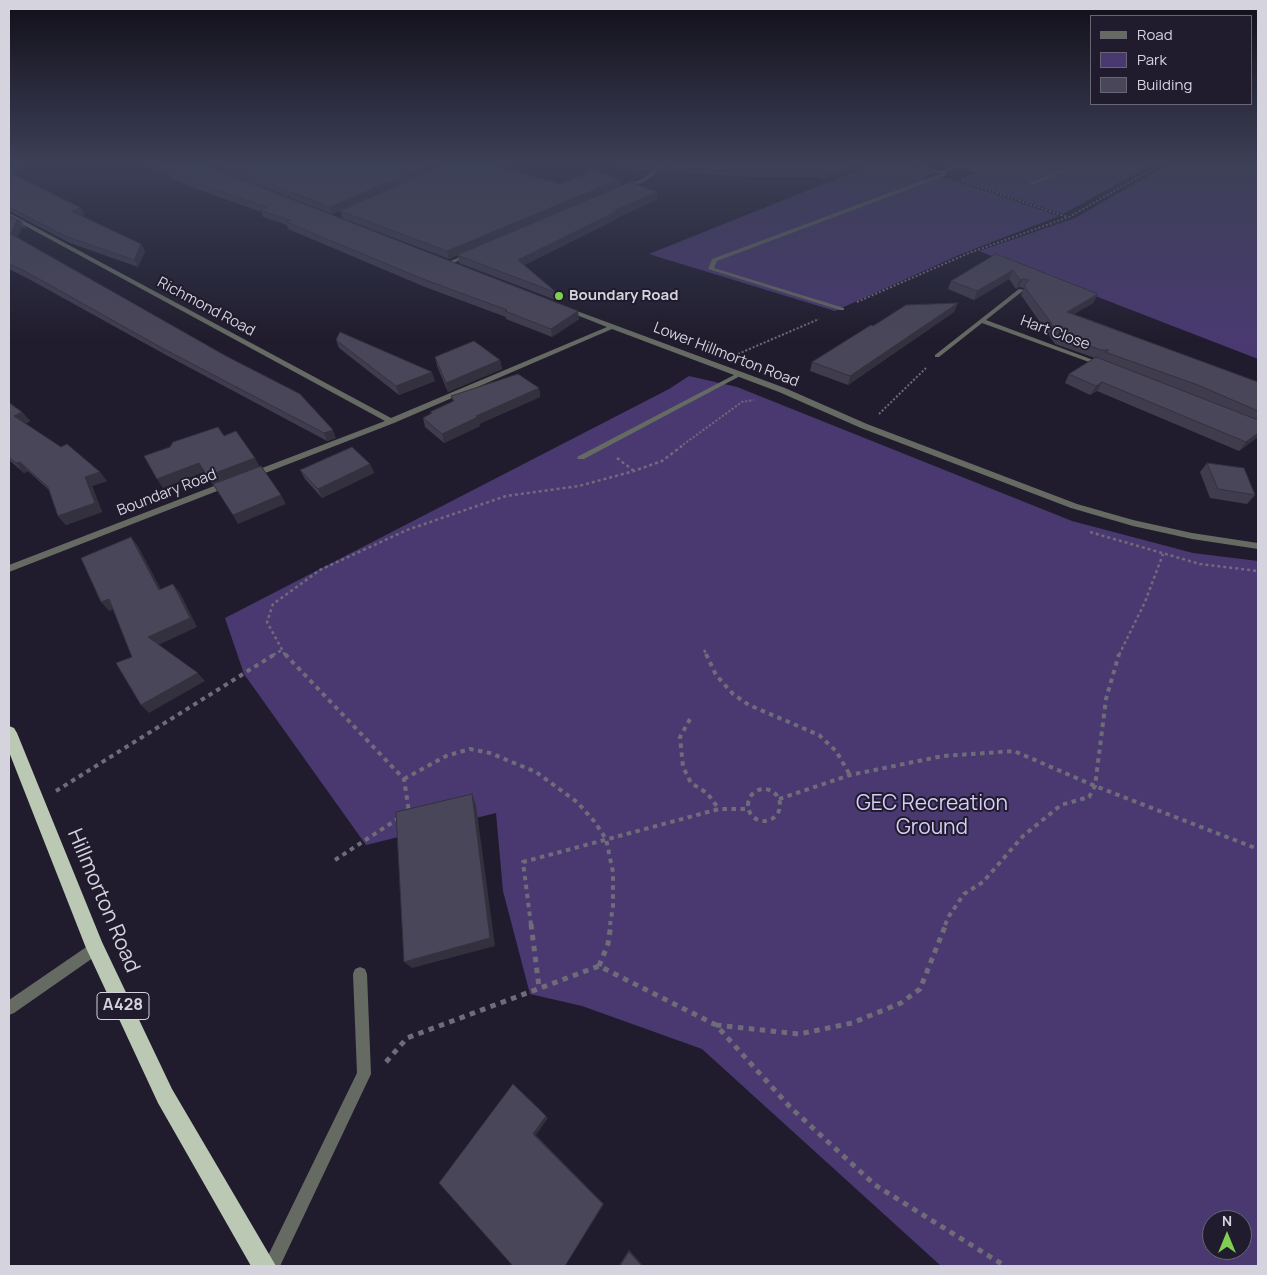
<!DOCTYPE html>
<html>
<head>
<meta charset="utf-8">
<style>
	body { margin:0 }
	#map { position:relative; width:1267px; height:1275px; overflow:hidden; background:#201c2d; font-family:Manrope,sans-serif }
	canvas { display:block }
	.frame { position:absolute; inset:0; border:10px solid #d5d3de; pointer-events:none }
	.legend { position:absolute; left:1090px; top:15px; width:162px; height:90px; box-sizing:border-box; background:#201c2d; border:1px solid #686574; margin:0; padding:6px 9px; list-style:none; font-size:15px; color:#d5d3de }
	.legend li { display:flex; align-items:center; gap:10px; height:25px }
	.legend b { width:25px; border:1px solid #686574 }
	.north { position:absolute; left:1202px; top:1210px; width:50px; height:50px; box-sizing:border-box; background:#201c2d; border:1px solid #686574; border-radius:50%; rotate:0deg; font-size:14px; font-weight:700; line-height:20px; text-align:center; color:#d5d3de }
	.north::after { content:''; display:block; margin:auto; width:18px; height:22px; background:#7fd052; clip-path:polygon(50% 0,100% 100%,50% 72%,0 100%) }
</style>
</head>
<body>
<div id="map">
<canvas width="1267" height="1275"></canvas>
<div class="frame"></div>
<ul class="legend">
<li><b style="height:6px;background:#656b62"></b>Road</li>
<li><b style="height:14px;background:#493970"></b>Park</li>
<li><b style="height:14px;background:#4a4659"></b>Building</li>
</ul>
<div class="north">N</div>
</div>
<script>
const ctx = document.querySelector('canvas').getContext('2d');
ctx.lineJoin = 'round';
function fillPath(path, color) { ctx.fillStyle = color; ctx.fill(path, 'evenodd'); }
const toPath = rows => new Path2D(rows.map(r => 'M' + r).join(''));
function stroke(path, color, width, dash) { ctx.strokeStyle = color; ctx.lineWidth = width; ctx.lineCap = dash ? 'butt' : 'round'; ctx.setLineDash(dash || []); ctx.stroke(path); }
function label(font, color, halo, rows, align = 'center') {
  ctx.font = font + ' Manrope,sans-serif'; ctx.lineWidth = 4; ctx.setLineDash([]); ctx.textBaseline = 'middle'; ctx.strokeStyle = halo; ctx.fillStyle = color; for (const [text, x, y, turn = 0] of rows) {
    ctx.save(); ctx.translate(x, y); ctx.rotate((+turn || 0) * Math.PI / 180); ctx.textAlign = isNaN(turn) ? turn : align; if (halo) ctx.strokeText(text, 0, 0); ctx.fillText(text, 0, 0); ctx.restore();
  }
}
fillPath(toPath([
	[876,163,903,163,935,173,921,178,930,181,944,177,1059,216,959,255,835,311,649,254],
	[973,163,1155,163,1063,214,959,179,975,173,961,167],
	[1171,163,1258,163,1258,359,979,251,1075,218],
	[689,376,737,387,1072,521,1193,553,1258,561,1258,1266,941,1266,702,1049,582,1006,530,994,503,891,496,813,366,845,244,674,225,618,669,389],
	[1212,1220,1242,1220,1242,1250,1212,1250]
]), '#493970');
stroke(toPath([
	[962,181,1067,217],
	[857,302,969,253,1069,217,1163,163],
	[738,354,819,319],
	[879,414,926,368],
	[680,447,742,402,754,400]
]), '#6f6c7a', 2, [2, 2]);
stroke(toPath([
	[617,458,634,471],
	[1090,532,1200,564,1258,571],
	[704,650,707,655],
	[273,655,282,650],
	[285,655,267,622,273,604,320,570,407,530,506,496,579,486,634,471,662,461,682,446],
	[1119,655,1145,602,1163,554]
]), '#6f6c7a', 2.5, [3, 3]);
stroke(toPath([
	[285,654,404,779,409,812],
	[706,654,716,675,733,694,749,705,819,735,836,751,850,775],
	[690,719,680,737,683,767,691,783,707,793,719,809],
	[404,779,446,756,470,749,490,753,536,772,577,802,594,821,606,839,613,872,613,906,610,925],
	'748 805a16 16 0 1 1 32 0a16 16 0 1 1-32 0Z',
	[56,791,275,654],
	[779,799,850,775,943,756,1014,751,1095,786,1258,849],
	[335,860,399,818],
	[531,925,523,862,719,809,748,809],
	[945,925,949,916,964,894,983,882,1023,836,1061,805,1089,797,1095,786,1106,699,1119,654]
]), '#6f6c7a', 4, [4.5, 4.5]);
stroke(toPath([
	[531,924,539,987],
	[599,966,608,944,611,924],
	[716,1025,799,1034,852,1023,901,1003,920,989,946,924],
	[386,1062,407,1038,599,966,716,1025,790,1107,875,1185,1005,1266]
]), '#6f6c7a', 5, [5.5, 5.5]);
fillPath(toPath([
	[244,163,251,163,219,174,215,173,244,163],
	[961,163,968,163,945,172,947,175,717,261,714,268,844,308,844,310,840,310,708,269,712,259,940,174,918,167,918,165,940,171,961,163],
	[1078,163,1085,163,1032,185,1028,184,1078,163],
	[736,374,742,375,584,459,578,459,577,457,736,374],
	[360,967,365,969,367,974,371,1074,280,1266,263,1266,357,1073,353,974,355,969,360,967]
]), '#656b62');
fillPath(toPath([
	[656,163,660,163,654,175,646,181,620,190,620,188,642,179,650,173,656,163],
	[910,163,920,165,935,163,920,167,910,163],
	[9,213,391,418,607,327,564,310,563,309,566,307,785,388,867,424,1077,504,1133,520,1192,533,1258,543,1258,549,1192,539,1133,526,1071,508,861,428,779,392,612,329,394,423,255,477,249,477,249,473,385,421,9,217,9,213],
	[469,253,474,254,451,264,446,263,469,253],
	[1019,289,1024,290,986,320,1104,364,1104,366,1100,366,982,323,939,357,935,357,935,355,1019,289],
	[227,481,231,484,230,486,9,572,9,565,227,481],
	[95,941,100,943,102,948,100,953,14,1013,9,1015,9,1000,95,941]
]), '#656b62');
fillPath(toPath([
	[9,726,14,728,17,733,102,942,172,1089,276,1266,251,1266,158,1103,86,948,9,752,9,726]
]), '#bac8b4');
fillPath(toPath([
	[9,163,11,174,81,208,85,214,81,216,141,244,145,251,138,267,70,243,9,211],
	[136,163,199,163,579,319,552,337,506,319,506,317,425,287,288,229,287,225,263,217,261,212,191,187,190,186,172,179,171,176],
	[202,163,518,163,506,169,560,184,620,179,620,186,657,199,617,218,617,219,524,265,557,293,558,301,459,263,458,255,449,259,342,218,340,211,332,214,227,173,225,168,219,170],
	[619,163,654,163,649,171,620,169],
	[660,163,870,163,869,165,825,180,818,177,748,177,658,171,658,166],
	[9,215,22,222,27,229,22,227,17,237,336,438,327,441,166,355,27,278,9,269],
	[996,254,1098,294,1093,303,1074,314,1258,382,1258,437,1239,451,1097,391,1090,395,1065,383,1069,374,1095,358,1055,344,1021,295,1024,288,1019,287,1016,289,1009,279,974,300,948,289,951,281],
	[958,303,954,312,848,385,810,371,812,362,873,326],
	[336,340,435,381,399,395,339,348],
	[435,357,500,360,502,369,448,392,437,366],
	[539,388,540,397,479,424,480,426,444,443,425,427,423,418,431,414,430,412,453,401,451,396],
	[9,402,22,412,30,421,25,424,107,481,92,486,102,512,66,525,58,516,49,490,28,471,24,473,9,460],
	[1207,463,1255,495,1247,504,1210,498,1200,472],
	[370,464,374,473,322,498,305,479,300,470],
	[629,1250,643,1266,619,1266]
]), '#403c4d');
fillPath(toPath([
	[13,163,26,163,9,176,9,166],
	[216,163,238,163,224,166,225,168,219,170],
	[432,163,450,163,332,214,330,207],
	[502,163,518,163,497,173,496,166],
	[651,163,654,163,649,171,649,165],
	[860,163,870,163,869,165,825,180,826,174],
	[620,179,620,186,449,259,447,251],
	[657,192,657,199,617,218,617,219,519,268,518,260,615,210],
	[81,208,85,214,75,218,71,211],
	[17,220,22,227,16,241,11,234],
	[141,244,145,251,138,267,134,260],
	[1013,270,1009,279,974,300,977,291],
	[1023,279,1019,287,1016,289,1020,280],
	[1098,294,1093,303,1063,320,1067,312],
	[958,303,954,312,848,385,850,376],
	[578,311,579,319,552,337,551,329],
	[500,360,502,369,448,392,446,383],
	[432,372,435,381,399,395,396,386],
	[1102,382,1097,391,1090,395,1096,386],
	[539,388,540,397,479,424,480,426,444,443,442,434,476,416],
	[22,412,30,421,21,425,14,416],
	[333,430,336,438,327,441,324,433],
	[1258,433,1258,437,1239,451,1246,442],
	[255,458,260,467,213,485,207,476],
	[20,462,28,471,24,473,16,463],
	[199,463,204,472,163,488,157,479],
	[370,464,374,473,322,498,318,489],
	[100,472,107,481,92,486,102,512,66,525,58,516,85,477],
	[281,495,286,504,238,524,233,515],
	[131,537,138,546,166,599,159,590],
	[173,584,180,593,197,627,156,646,148,637],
	[109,599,117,608,109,611,101,602],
	[198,673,205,681,149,713,141,705],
	[472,794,476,805,495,946,412,968,404,962],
	[513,1084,548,1118,536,1135,604,1204,565,1266],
	[629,1250,643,1266,642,1266,629,1252]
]), '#34313e');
const building = toPath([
	[152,163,199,163,578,311,551,329,505,311,507,310,423,279,286,222,290,220,260,210,267,207,188,180,190,180,169,172,173,171,152,163],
	[233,163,432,163,330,207,224,166,233,163],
	[448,163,502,163,496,166,560,184,594,170,620,179,447,251,340,211,448,163],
	[619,163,651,163,649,165,619,164,619,163],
	[660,163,860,163,826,174,819,171,748,172,658,166,660,163],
	[9,172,81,208,71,211,141,244,134,260,65,236,9,207,9,172],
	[630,182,657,192,615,210,617,211,518,260,557,293,457,255,630,182],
	[9,215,22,222,17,220,11,234,226,356,300,394,333,430,324,433,162,348,23,270,9,264,9,215],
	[996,254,1098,294,1067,312,1258,382,1258,411,1198,385,1105,352,1109,350,1101,350,1060,335,1024,286,1029,280,1023,279,1020,280,1013,270,977,291,951,281,996,254],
	[958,303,850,376,812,362,871,325,873,326,906,305,958,303],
	[340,332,432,372,396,386,336,340,340,332],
	[474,341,500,360,446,383,435,357,474,341],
	[1096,357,1258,420,1258,433,1246,442,1102,382,1096,386,1069,374,1096,357],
	[518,374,539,388,476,416,478,417,442,434,423,418,432,413,430,412,454,401,451,396,518,374],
	[9,403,22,412,14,416,61,447,67,444,100,472,85,477,95,503,58,516,48,487,20,462,16,463,9,457,9,403],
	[218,427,224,436,236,431,255,458,207,476,199,463,157,479,144,456,170,447,173,442,218,427],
	[352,447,370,464,318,489,300,470,352,447],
	[1207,463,1244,468,1255,495,1218,489,1207,463],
	[261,466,281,495,233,515,213,484,261,466],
	[131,537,159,590,173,584,190,618,148,637,198,673,141,705,116,663,132,657,109,599,101,602,81,558,131,537],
	[472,794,490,938,404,962,396,812,472,794],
	[513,1084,546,1116,533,1134,603,1204,565,1266,513,1266,439,1183,513,1084],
	[629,1252,642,1266,620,1266,629,1252]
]);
fillPath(building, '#4a4659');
stroke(building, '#34313e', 1);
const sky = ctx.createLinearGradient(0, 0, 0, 342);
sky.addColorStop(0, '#120f19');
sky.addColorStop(0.48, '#3c4057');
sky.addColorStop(1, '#3c405700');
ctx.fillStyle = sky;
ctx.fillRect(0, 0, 1267, 342);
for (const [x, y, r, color] of [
	[559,296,5,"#7fd052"]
]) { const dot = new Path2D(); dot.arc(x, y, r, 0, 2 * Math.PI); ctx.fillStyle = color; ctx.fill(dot); stroke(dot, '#201c2d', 2); }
label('bold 15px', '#d5d3de', '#201c2d', [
	["Boundary Road",569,296]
], 'left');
label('15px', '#d5d3de', '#201c2d', [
	["Richmond Road",206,307,28],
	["Hart Close",1055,333,20],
	["Lower Hillmorton Road",726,355,21],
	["Boundary Road",167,493,-21]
]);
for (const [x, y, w] of [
	[123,1006,52]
]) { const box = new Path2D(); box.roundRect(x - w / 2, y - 13.5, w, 27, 4); ctx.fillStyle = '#201c2d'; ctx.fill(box); stroke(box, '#d5d3de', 1); }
label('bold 16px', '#d5d3de', null, [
	["A428",123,1006]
]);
label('21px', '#d7cdf7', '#201c2d', [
	["GEC Recreation",932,804],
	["Ground",932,828]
]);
label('21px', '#d5d3de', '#201c2d', [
	["Hillmorton Road",103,901,67]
]);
</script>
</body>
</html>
